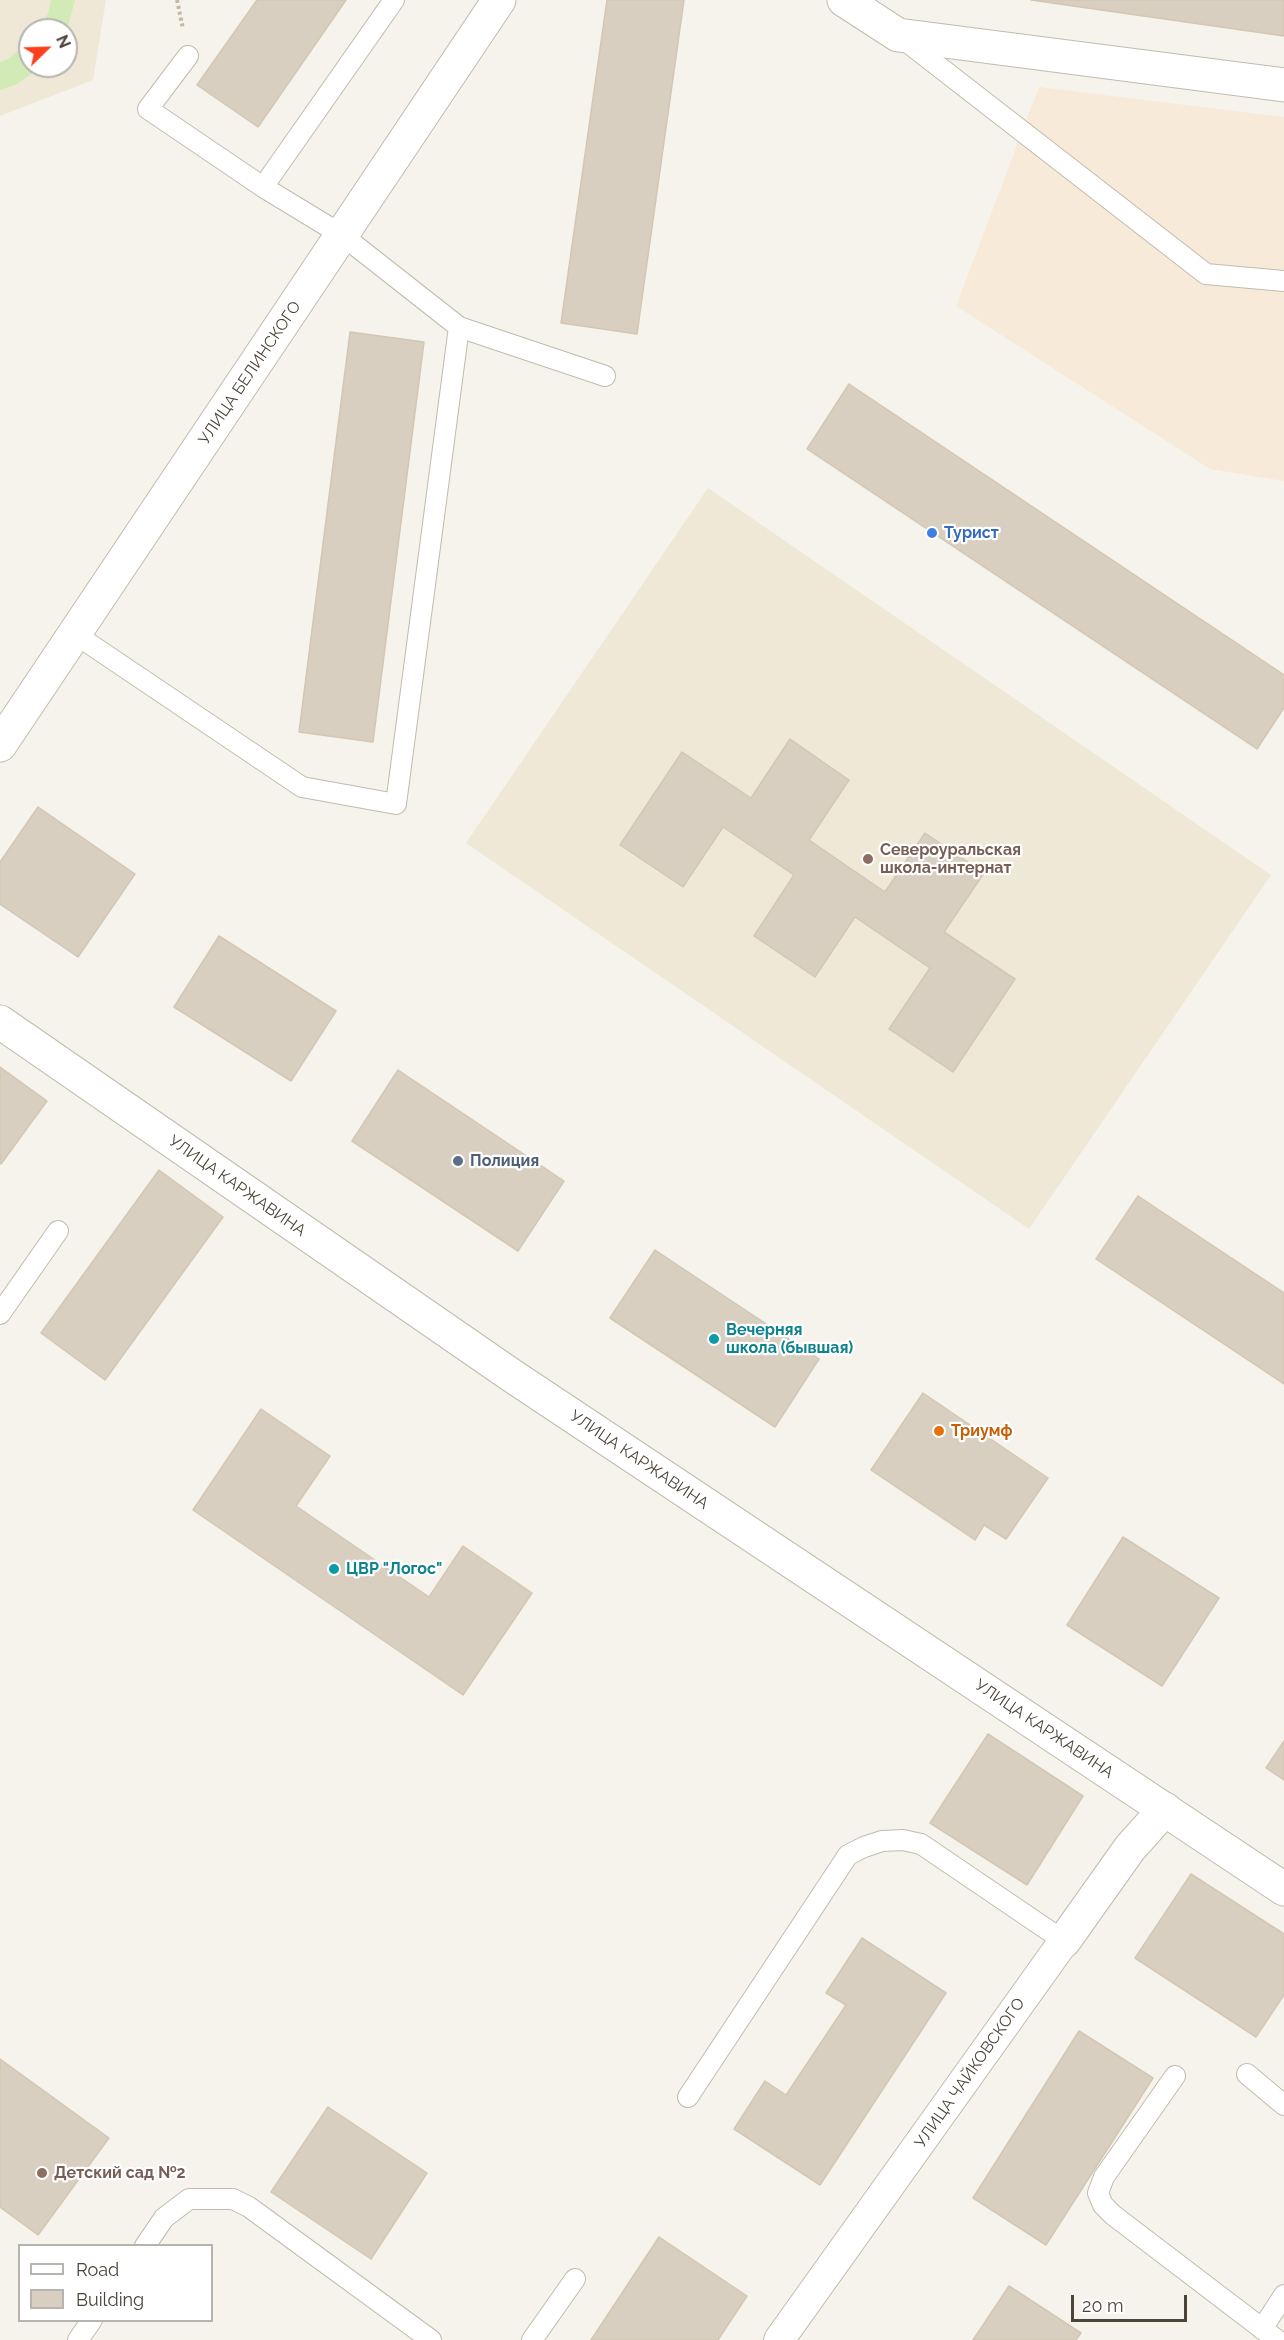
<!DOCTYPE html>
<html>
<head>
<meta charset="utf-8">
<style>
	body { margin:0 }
	#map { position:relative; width:1284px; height:2340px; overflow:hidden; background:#f6f3ec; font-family:Raleway,sans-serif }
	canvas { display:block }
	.legend { position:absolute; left:18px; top:2244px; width:195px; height:78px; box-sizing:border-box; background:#fff; border:2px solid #b7b4b0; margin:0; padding:8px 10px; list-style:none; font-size:18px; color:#4b4439 }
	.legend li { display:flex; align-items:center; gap:12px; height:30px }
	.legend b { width:30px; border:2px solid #b7b4b0 }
	.north { position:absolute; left:18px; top:18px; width:60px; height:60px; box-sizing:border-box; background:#fff; border:2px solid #b7b4b0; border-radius:50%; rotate:67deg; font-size:16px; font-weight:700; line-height:24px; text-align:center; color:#4b4439 }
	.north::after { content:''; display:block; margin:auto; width:21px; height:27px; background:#fc3f1d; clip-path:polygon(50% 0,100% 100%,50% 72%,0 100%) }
	.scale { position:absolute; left:1071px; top:2295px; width:116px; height:27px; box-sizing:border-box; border:3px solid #4b4439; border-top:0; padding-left:8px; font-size:18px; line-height:21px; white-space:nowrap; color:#4b4439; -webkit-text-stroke:4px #fff; paint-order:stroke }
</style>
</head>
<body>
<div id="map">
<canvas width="1284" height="2340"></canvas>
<ul class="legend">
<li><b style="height:8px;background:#fff"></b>Road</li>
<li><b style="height:16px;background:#d8cfc1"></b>Building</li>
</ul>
<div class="north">N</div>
<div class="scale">20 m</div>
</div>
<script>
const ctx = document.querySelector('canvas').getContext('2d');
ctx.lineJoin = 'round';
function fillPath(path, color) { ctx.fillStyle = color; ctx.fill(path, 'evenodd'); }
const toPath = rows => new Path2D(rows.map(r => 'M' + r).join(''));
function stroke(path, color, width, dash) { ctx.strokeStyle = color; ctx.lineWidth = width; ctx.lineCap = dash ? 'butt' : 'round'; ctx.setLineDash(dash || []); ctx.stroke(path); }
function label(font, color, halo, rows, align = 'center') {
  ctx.font = font + ' Raleway,sans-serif'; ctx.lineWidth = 4.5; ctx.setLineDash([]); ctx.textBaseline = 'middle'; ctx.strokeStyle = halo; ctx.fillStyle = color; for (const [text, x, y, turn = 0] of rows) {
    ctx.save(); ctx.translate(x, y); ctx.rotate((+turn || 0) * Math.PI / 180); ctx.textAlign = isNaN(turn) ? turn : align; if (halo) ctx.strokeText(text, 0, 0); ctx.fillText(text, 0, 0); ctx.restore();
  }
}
fillPath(toPath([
	[1039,87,1284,117,1284,481,1210,469,956,306]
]), '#f7ead8');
fillPath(toPath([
	[0,0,106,0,93,80,0,116],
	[30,30,66,30,66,66,30,66],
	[708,488,1271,875,1029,1229,466,843]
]), '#efe8d6');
fillPath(toPath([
	[51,0,75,0,66,33,66,30,38,30,48,14],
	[30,41,30,66,42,66,17,84,0,90,0,62,8,59]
]), '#d2eab5');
const building = toPath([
	[257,0,346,0,258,127,197,85,257,0],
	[607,0,684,0,637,334,561,323,607,0],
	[1031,0,1284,0,1284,36,1031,0],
	[350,332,424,342,373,742,299,732,350,332],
	[849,384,1284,675,1284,708,1257,749,807,449,849,384],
	[790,739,849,780,809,840,885,892,925,833,984,873,944,932,1015,979,953,1072,889,1029,930,968,855,917,815,977,754,936,794,875,723,827,683,887,620,845,682,752,751,798,790,739],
	[38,807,135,874,78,957,0,904,0,862,38,807],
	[219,936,336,1011,291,1081,174,1007,219,936],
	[0,1067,47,1101,1,1164,0,1163,0,1067],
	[398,1070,564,1181,518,1251,352,1141,398,1070],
	[159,1170,223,1217,105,1380,41,1333,159,1170],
	[1138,1196,1284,1293,1284,1384,1096,1259,1138,1196],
	[655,1250,819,1359,775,1427,610,1318,655,1250],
	[923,1393,1048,1478,1006,1539,984,1525,975,1540,871,1470,923,1393],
	[261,1409,330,1456,296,1506,429,1597,463,1546,532,1593,463,1695,193,1510,261,1409],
	[1123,1537,1219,1598,1162,1686,1067,1625,1123,1537],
	[988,1734,1083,1796,1027,1885,930,1823,988,1734],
	[1284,1741,1284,1780,1266,1768,1284,1741],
	[1191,1874,1284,1934,1284,1995,1256,2037,1135,1958,1191,1874],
	[862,1938,946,1993,820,2185,734,2129,765,2081,786,2095,846,2005,826,1993,862,1938],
	[1079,2031,1153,2078,1046,2245,973,2198,1079,2031],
	[0,2059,109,2138,38,2235,0,2207,0,2059],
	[328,2107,427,2173,371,2259,271,2192,328,2107],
	[659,2237,747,2296,718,2340,591,2340,659,2237],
	[1009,2286,1081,2333,1076,2340,973,2340,1009,2286]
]);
fillPath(building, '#d8cfc1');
stroke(building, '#d3c7b4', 1.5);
const service = toPath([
	[902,38,1206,274,1284,281],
	[263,187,394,0],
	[459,327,605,376],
	[75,634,302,787,396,804,459,327,342,235,263,187,148,109,188,56],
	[0,1314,58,1231],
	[1247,2074,1284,2105],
	[1175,2076,1104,2177,1098,2193,1103,2205,1113,2215,1277,2340],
	[688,2097,848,1855,864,1847,882,1841,903,1840,921,1844,1064,1941],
	[145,2246,164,2218,189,2199,233,2199,249,2207,431,2340],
	[1262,2329,1284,2295],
	[78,2340,92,2320],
	[532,2340,575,2279]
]);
const pedestrian = toPath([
	[779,2340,1064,1941]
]);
const minor = toPath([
	[844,0,898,35,1284,85],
	[1064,1941,1130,1848,1165,1809]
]);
const tertiary = toPath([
	[0,745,499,0],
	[0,1022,511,1375,1284,1889]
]);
stroke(service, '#c2bbae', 22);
stroke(pedestrian, '#c2bbae', 32);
stroke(minor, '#c2bbae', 35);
stroke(tertiary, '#c2bbae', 35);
stroke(toPath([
	[177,0,183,29]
]), '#c4b79f', 4, [3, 3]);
stroke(service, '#fff', 20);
stroke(pedestrian, '#fff', 30);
stroke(minor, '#fff', 33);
stroke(tertiary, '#fff', 33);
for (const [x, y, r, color] of [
	[932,533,6,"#3f7fe0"],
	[868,859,6,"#8d6e63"],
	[458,1161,6,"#5c6f8a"],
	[714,1339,6,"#0f9aa8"],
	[939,1431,6,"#e8710a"],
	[334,1569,6,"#0f9aa8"],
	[42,2173,6,"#8d6e63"]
]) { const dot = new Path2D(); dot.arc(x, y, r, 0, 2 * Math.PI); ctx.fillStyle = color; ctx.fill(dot); stroke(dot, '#fff', 2); }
label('16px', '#4b4439', '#fff', [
	["УЛИЦА БЕЛИНСКОГО",250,373,-56],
	["УЛИЦА КАРЖАВИНА",237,1186,35],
	["УЛИЦА КАРЖАВИНА",639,1460,34],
	["УЛИЦА КАРЖАВИНА",1044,1729,34],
	["УЛИЦА ЧАЙКОВСКОГО",970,2073,-55]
]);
label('bold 16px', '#366cbe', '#fff', [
	["Турист",944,533]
], 'left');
label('bold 16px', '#785e54', '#fff', [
	["Североуральская",880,850],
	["школа-интернат",880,868],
	["Детский сад №2",54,2173]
], 'left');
label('bold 16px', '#4e5e75', '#fff', [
	["Полиция",470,1161]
], 'left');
label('bold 16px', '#0d838f', '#fff', [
	["Вечерняя",726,1330],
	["школа (бывшая)",726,1348],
	["ЦВР \"Логос\"",346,1569]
], 'left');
label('bold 16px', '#c56008', '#fff', [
	["Триумф",951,1431]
], 'left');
</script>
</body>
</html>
